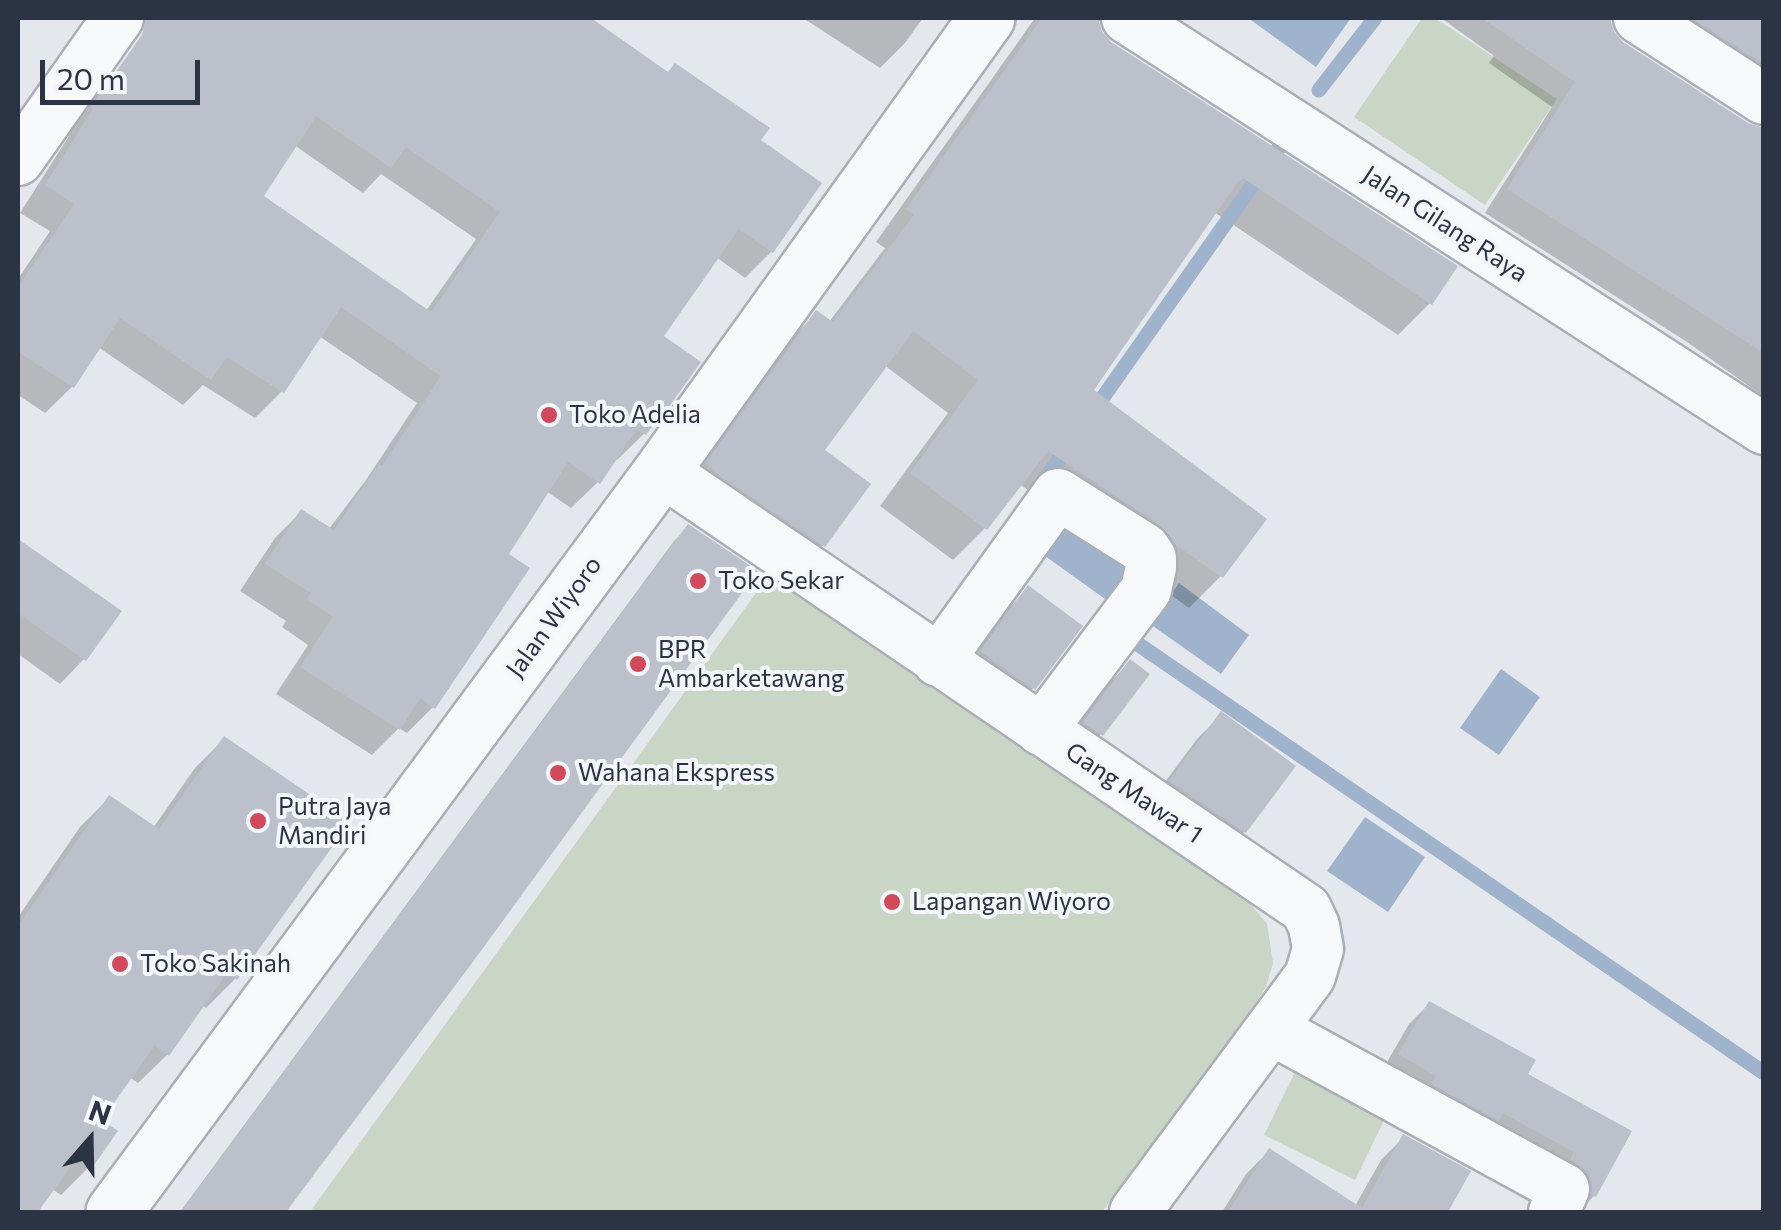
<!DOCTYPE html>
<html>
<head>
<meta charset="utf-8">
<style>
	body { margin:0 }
	#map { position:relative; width:1781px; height:1230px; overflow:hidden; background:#e4e7ec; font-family:Commissioner,sans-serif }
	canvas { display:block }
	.frame { position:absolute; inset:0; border:20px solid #2b3445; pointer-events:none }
	.north { position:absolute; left:40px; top:1090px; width:100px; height:100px; -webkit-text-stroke:8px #f4f6f9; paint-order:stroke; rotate:20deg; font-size:28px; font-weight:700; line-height:40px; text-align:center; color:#2b3445 }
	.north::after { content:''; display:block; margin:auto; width:35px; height:45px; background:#2b3445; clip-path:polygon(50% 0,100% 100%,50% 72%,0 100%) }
	.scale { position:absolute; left:40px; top:60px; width:160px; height:45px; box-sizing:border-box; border:5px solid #2b3445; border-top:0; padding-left:12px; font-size:30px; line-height:35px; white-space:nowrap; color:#2b3445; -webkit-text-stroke:8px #f4f6f9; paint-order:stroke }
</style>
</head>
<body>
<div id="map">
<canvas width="1781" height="1230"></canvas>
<div class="frame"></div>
<div class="north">N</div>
<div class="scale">20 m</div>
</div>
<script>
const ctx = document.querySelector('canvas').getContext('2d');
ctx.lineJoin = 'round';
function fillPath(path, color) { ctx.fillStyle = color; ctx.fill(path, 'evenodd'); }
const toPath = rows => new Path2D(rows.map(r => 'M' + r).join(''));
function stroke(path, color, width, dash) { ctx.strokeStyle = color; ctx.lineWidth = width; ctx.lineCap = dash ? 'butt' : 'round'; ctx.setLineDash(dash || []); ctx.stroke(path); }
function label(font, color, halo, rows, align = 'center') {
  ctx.font = font + ' Commissioner,sans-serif'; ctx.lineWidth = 8; ctx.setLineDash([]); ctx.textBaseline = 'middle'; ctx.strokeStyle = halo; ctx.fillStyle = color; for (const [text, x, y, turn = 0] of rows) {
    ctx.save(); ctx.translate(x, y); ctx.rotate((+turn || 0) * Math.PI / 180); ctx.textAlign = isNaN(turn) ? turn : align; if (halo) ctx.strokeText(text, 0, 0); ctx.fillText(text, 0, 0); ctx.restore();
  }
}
fillPath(toPath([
	[1422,18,1435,18,1557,99,1485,205,1354,117],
	[771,572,1239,890,1267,924,1273,963,1266,987,1248,1015,1102,1212,310,1212],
	[1303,1056,1394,1100,1355,1180,1264,1135]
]), '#c9d6c5');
fillPath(toPath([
	[1248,18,1351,18,1316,67],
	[1071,513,1141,565,1112,604,1041,553],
	[1179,583,1249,635,1221,674,1150,624],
	[1501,669,1540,697,1499,755,1460,728],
	[1365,817,1425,857,1388,912,1327,871]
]), '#9fb4cc');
fillPath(toPath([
	[157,18,569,18,758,141,771,252,745,278,716,257,660,337,654,424,617,460,614,458,598,482,571,508,546,491,506,554,433,707,407,733,399,728,372,755,276,694,308,645,282,627,286,621,240,591,275,538,301,512,328,530,366,480,417,403,319,336,282,391,255,418,203,385,183,405,98,347,72,387,45,413,18,395,18,279,50,231,20,213,69,136,66,134,92,98,119,72],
	[294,145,363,193,381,174,476,239,426,311,261,197],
	[797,18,923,18,905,43,880,68,806,20],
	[1035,18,1103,18,1097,23,1099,31,1110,44,1430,303,1398,335,1214,212,1091,391,1221,576,1189,608,1144,576,1129,556,1019,484,985,528,953,560,880,506,948,413,884,365,821,451,823,545,791,577,677,495,785,345,817,313,829,322,885,248,876,242],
	[1441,18,1608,18,1612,33,1622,44,1748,126,1764,130,1764,397,1687,342,1485,213,1552,107,1489,63,1494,56],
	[1630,18,1764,18,1764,107],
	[688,527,755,572,283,1212,180,1212,674,541],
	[18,542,118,611,84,659,60,684,18,654],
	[1028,589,1033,688,1009,713,958,677,1004,613],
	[1130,662,1101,734,1076,759,1060,748,1106,687],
	[1221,715,1292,767,1244,832,1220,856,1147,806,1197,739],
	[224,739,235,979,206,1008,202,1005,168,1054,138,1083,129,1077,99,1121,90,1166,61,1195,52,1189,35,1212,18,1212,18,917,80,827,109,798,153,828,195,768],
	[1429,1004,1525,1075,1628,1132,1594,1196,1578,1212,1379,1076,1409,1024],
	[1404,1137,1454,1197,1438,1212,1222,1212,1246,1174,1269,1151,1355,1206,1381,1160]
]), '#0003');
stroke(toPath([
	[1319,90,1375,18],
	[1094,410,1285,139],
	[1039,488,1069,445],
	[1129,638,1764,1073]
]), '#9fb4cc', 15);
fillPath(toPath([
	[146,18,591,18,668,72,675,63,770,128,761,140,822,183,773,253,739,229,664,336,701,362,656,425,654,424,646,435,637,429,600,484,568,462,509,554,530,568,435,709,420,698,400,730,300,667,333,617,306,599,311,593,265,564,301,509,334,530,379,464,382,466,441,376,341,307,284,393,227,357,211,380,120,318,74,388,18,352,18,287,74,204,45,185,93,109,91,107,142,35],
	[316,116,391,168,406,147,500,212,431,312,264,196],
	[1042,18,1098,18,1102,32,1111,42,1458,266,1432,305,1243,178,1237,183,1094,390,1267,519,1223,578,1176,545,1160,525,1048,451,987,530,910,473,978,380,913,331,825,450,871,484,825,547,721,477,706,463,816,310,833,322,914,215,906,209],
	[1482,18,1610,18,1614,32,1623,42,1748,123,1764,128,1764,353,1507,189,1575,82],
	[1691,18,1764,18,1764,64],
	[688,524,758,571,475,959,286,1212,181,1212],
	[18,539,122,611,86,661,18,613],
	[1028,585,1083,626,1035,690,980,651],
	[1130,659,1150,674,1103,736,1083,722],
	[1221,711,1296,766,1246,833,1169,781],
	[224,736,350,822,237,980,227,973,169,1056,155,1045,102,1120,118,1131,92,1168,77,1158,38,1212,18,1212,18,926,109,795,159,829],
	[1429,1001,1536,1060,1528,1074,1632,1131,1596,1197,1591,1195,1592,1186,1588,1173,1570,1159,1574,1152,1503,1113,1499,1121,1431,1084,1436,1076,1398,1054],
	[1403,1134,1471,1171,1448,1212,1228,1212,1269,1148,1362,1208]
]), '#bbc0ca');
const minor = toPath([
	[1127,18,1764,429],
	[1639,18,1764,99],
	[18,160,118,18],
	[662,471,1306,909,1314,926,1318,949,1310,976,1135,1212],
	[938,661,1058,494,1145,549,1151,558,1151,567,1146,590,1041,730],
	[1271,1029,1564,1189,1554,1212]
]);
const tertiary = toPath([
	[114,1212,662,471,987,18]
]);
stroke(minor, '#a9aeb7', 55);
stroke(tertiary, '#a9aeb7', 60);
stroke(minor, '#f7f8fa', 50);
stroke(tertiary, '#f7f8fa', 55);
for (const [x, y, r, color] of [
	[549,415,10,"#d1495b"],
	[698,581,10,"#d1495b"],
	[638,664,10,"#d1495b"],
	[558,773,10,"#d1495b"],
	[258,821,10,"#d1495b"],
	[892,902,10,"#d1495b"],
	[120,964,10,"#d1495b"]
]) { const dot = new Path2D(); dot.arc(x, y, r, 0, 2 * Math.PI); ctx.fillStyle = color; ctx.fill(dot); stroke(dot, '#f4f6f9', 4); }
label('25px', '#2b3445', '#f4f6f9', [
	["Jalan Gilang Raya",1445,224,33],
	["Jalan Wiyoro",554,617,-54],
	["Gang Mawar 1",1134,793,34]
]);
label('25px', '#2b3445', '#f4f6f9', [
	["Toko Adelia",569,415],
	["Toko Sekar",718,581],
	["BPR",658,650],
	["Ambarketawang",658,679],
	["Wahana Ekspress",578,773],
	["Putra Jaya",278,807],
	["Mandiri",278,836],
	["Lapangan Wiyoro",912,902],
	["Toko Sakinah",140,964]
], 'left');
</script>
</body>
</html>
